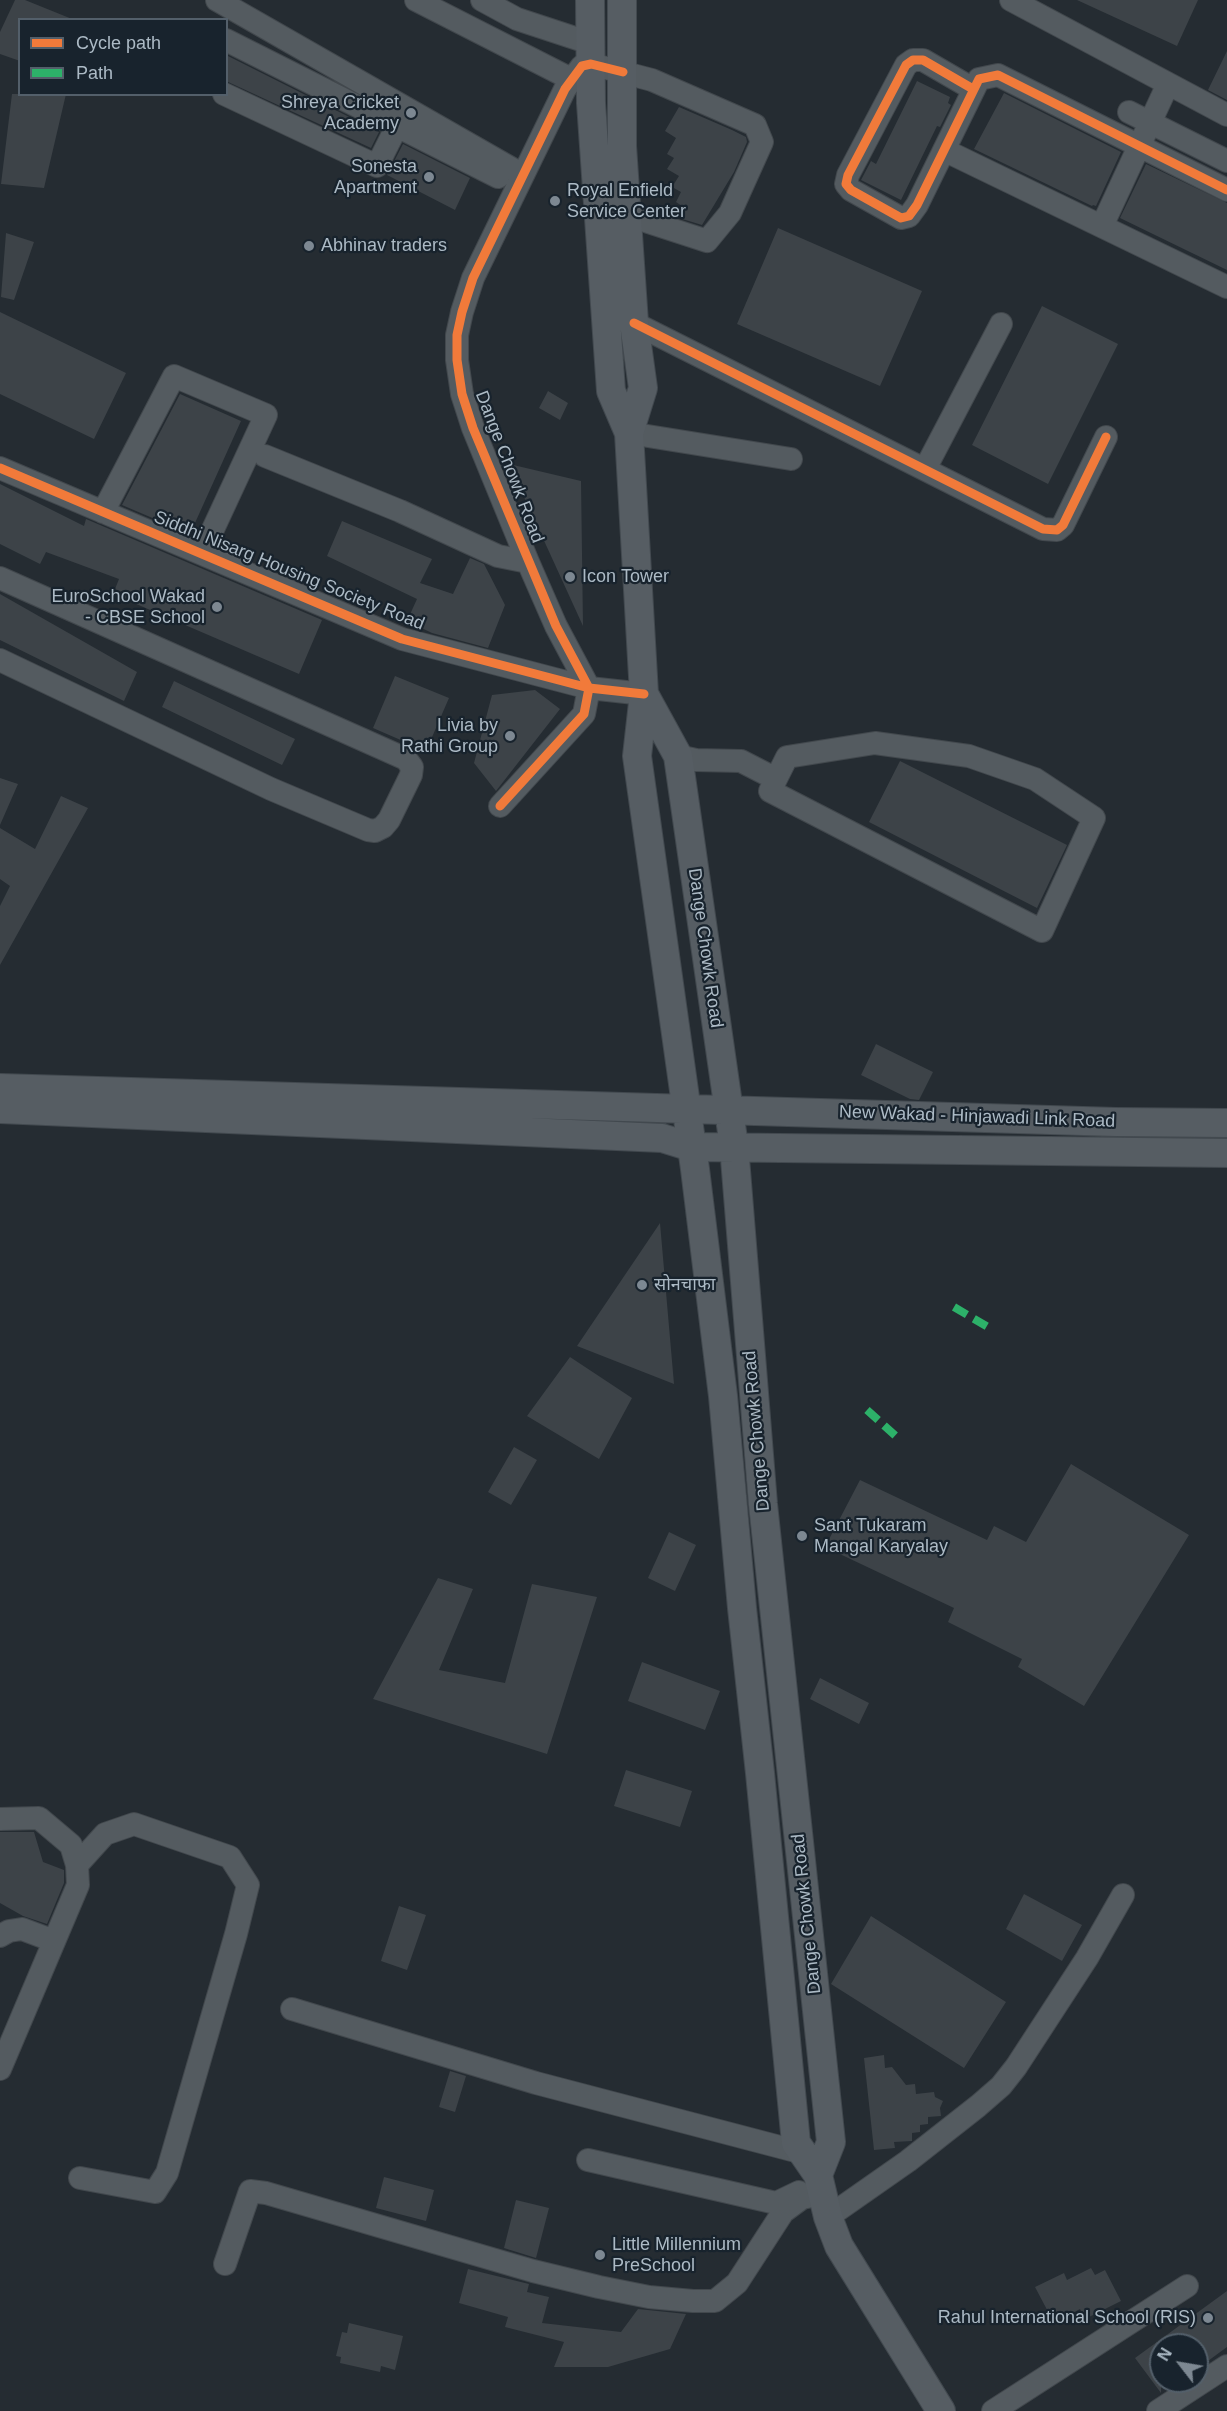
<!DOCTYPE html>
<html>
<head>
<meta charset="utf-8">
<style>
	body { margin:0 }
	#map { position:relative; width:1227px; height:2411px; overflow:hidden; background:#252c32; font-family:Arial,sans-serif }
	canvas { display:block }
	.legend { position:absolute; left:18px; top:18px; width:210px; height:78px; box-sizing:border-box; background:#18232d; border:2px solid #535f6a; margin:0; padding:8px 10px; list-style:none; font-size:18px; color:#acbac5 }
	.legend li { display:flex; align-items:center; gap:12px; height:30px }
	.legend b { width:30px; border:2px solid #535f6a }
	.north { position:absolute; left:1149px; top:2333px; width:60px; height:60px; box-sizing:border-box; background:#18232d; border:2px solid #535f6a; border-radius:50%; rotate:301deg; font-size:16px; font-weight:700; line-height:24px; text-align:center; color:#acbac5 }
	.north::after { content:''; display:block; margin:auto; width:21px; height:27px; background:#7d8892; clip-path:polygon(50% 0,100% 100%,50% 72%,0 100%) }
</style>
</head>
<body>
<div id="map">
<canvas width="1227" height="2411"></canvas>
<ul class="legend">
<li><b style="height:8px;background:#f17a3a"></b>Cycle path</li>
<li><b style="height:8px;background:#2db169"></b>Path</li>
</ul>
<div class="north">N</div>
</div>
<script>
const ctx = document.querySelector('canvas').getContext('2d');
ctx.lineJoin = 'round';
function fillPath(path, color) { ctx.fillStyle = color; ctx.fill(path, 'evenodd'); }
const toPath = rows => new Path2D(rows.map(r => 'M' + r).join(''));
function stroke(path, color, width, dash) { ctx.strokeStyle = color; ctx.lineWidth = width; ctx.lineCap = dash ? 'butt' : 'round'; ctx.setLineDash(dash || []); ctx.stroke(path); }
function label(font, color, halo, rows, align = 'center') {
  ctx.font = font + ' Arial,"Noto Sans Devanagari",sans-serif'; ctx.lineWidth = 4.5; ctx.setLineDash([]); ctx.textBaseline = 'middle'; ctx.strokeStyle = halo; ctx.fillStyle = color; for (const [text, x, y, turn = 0] of rows) {
    ctx.save(); ctx.translate(x, y); ctx.rotate((+turn || 0) * Math.PI / 180); ctx.textAlign = isNaN(turn) ? turn : align; if (halo) ctx.strokeText(text, 0, 0); ctx.fillText(text, 0, 0); ctx.restore();
  }
}
fillPath(toPath([
	[15,0,25,0,72,19,20,20,20,61,0,54,0,32],
	[1077,0,1198,0,1177,46],
	[1227,51,1227,100,1208,90],
	[226,55,379,132,371,148,226,81],
	[917,81,950,97,948,103,951,105,940,127,937,126,901,200,861,180,871,161,876,164],
	[1004,93,1121,152,1096,206,1093,205,1092,206,974,149],
	[12,94,66,94,44,188,1,184],
	[679,107,732,130,746,137,747,142,734,172,702,225,679,218,685,208,676,202,681,192,672,187,679,176,667,169,674,158,667,154,676,138,665,131],
	[403,144,470,178,455,210,387,175],
	[1146,164,1227,203,1227,270,1120,218],
	[778,228,922,291,880,386,737,324],
	[6,233,34,242,14,300,1,297],
	[1042,306,1118,344,1048,484,972,445],
	[0,312,126,373,94,439,0,394],
	[548,391,568,403,560,420,539,408],
	[180,394,241,421,190,534,122,505],
	[509,464,581,481,583,626],
	[0,484,84,526,86,519,322,620,299,674,113,594,119,579,46,552,40,564,0,544],
	[342,521,432,559,420,583,453,594,470,558,484,564,505,605,488,648,432,633,407,621,417,599,327,556],
	[0,594,137,672,124,701,0,640],
	[395,676,449,698,426,751,373,728],
	[174,681,295,739,282,765,162,707],
	[535,690,560,709,496,791,474,763,492,695],
	[900,761,1067,845,1037,908,869,822],
	[0,778,18,784,0,825],
	[61,796,88,808,0,965,0,906,10,886,0,879,0,828,35,849],
	[876,1044,933,1072,919,1100,910,1099,861,1075],
	[660,1223,674,1384,577,1346],
	[570,1357,632,1398,599,1459,527,1416],
	[514,1447,537,1460,511,1505,488,1492],
	[1071,1464,1189,1535,1084,1706,1018,1667,1022,1659,948,1622,954,1608,825,1547,860,1480,987,1540,994,1526,1026,1542],
	[669,1532,696,1545,675,1591,648,1578],
	[438,1578,473,1589,439,1670,505,1683,532,1584,597,1597,547,1754,373,1699],
	[642,1662,720,1691,705,1730,628,1701],
	[820,1678,869,1703,859,1724,810,1699],
	[626,1770,692,1791,680,1827,614,1806],
	[0,1832,34,1832,43,1862,64,1870,64,1883,47,1924,23,1916,0,1903],
	[1024,1894,1082,1925,1062,1961,1006,1929],
	[399,1906,426,1915,407,1970,381,1961],
	[871,1916,1006,2002,964,2068,831,1984],
	[884,2055,885,2068,892,2067,906,2085,915,2084,916,2094,934,2092,935,2097,943,2101,940,2108,941,2116,928,2117,928,2124,920,2125,920,2132,912,2133,912,2141,894,2142,895,2148,874,2150,864,2058],
	[450,2071,466,2076,455,2112,439,2107],
	[384,2177,434,2190,426,2221,376,2208],
	[516,2200,549,2208,536,2258,504,2248],
	[1091,2268,1095,2275,1105,2270,1121,2301,1085,2319,1080,2309,1054,2323,1035,2287,1064,2273,1067,2280],
	[468,2269,529,2284,527,2292,549,2297,542,2323,621,2332,638,2309,686,2314,670,2349,608,2367,554,2367,564,2342,505,2327,508,2317,459,2303],
	[1227,2291,1227,2347,1197,2369,1197,2345,1161,2345,1161,2393,1135,2358],
	[349,2323,403,2336,395,2370,381,2366,380,2372,340,2363,341,2357,336,2356,342,2332,347,2333]
]), '#3d4348');
const minor = toPath([
	[217,0,523,175],
	[416,0,571,79],
	[482,0,517,19,590,43],
	[1011,0,1227,115],
	[226,40,498,177],
	[973,89,923,60,913,60,906,65,848,175,846,184,851,190,901,218,909,216,917,205,979,79,998,75,1227,190],
	[224,94,377,166,397,126],
	[1129,112,1227,161],
	[944,150,1227,287],
	[1102,226,1168,84],
	[634,323,1043,529,1057,530,1063,525,1106,437],
	[629,433,791,459],
	[265,456,400,511,498,556,528,562],
	[0,468,402,639,589,688,644,694],
	[925,469,1001,324],
	[103,512,174,376,266,415,202,553],
	[0,578,406,759,412,767,411,775,389,820,383,827,375,831,368,830,271,789,0,660],
	[678,756,696,760,741,761,776,779,787,757,875,743,969,756,1035,779,1094,818,1042,931,770,791,776,779],
	[500,806,584,714,589,688,556,626,528,562,473,428,462,394,457,360,457,335,462,312,473,278,565,89,582,66,591,64,652,80,755,125,762,142,730,213,707,241,627,215],
	[0,1819,39,1818,71,1845,77,1865,78,1885,0,2069],
	[77,1865,105,1834,134,1824,230,1857,248,1885,236,1934,167,2173,155,2192,80,2178],
	[0,1936,9,1931,22,1929,54,1941],
	[292,2009,536,2083,803,2153],
	[588,2160,776,2203,799,2192],
	[828,2217,908,2161,978,2106,1001,2086,1016,2067,1087,1958,1123,1895],
	[225,2264,250,2191,266,2193,533,2271,599,2287,649,2297,693,2301,715,2301,737,2283,783,2212,802,2198,822,2194],
	[993,2411,1187,2286],
	[1158,2411,1227,2366]
]);
const major = toPath([
	[590,0,591,103,611,391,629,433,644,694,637,756,695,1169,723,1396,742,1608,760,1773,796,2143,818,2175,828,2217,839,2246,941,2411],
	[622,0,622,146,634,323,643,388,629,433],
	[644,694,678,756,734,1146,763,1504,831,2142,818,2175],
	[0,1088,1116,1122,1227,1123],
	[0,1109,662,1138,691,1147,1227,1153]
]);
stroke(minor, '#42484d', 24);
stroke(major, '#42494f', 30);
stroke(minor, '#545b60', 22);
stroke(major, '#565d63', 28);
stroke(toPath([
	[954,1307,993,1330],
	[867,1410,898,1438]
]), '#2db169', 8, [15, 8]);
stroke(toPath([
	[973,89,923,60,913,60,906,65,848,175,846,184,851,190,901,218,909,216,917,205,979,79,998,75,1227,190],
	[634,323,1043,529,1057,530,1063,525,1106,437],
	[0,468,402,639,589,688,644,694],
	[500,806,584,714,589,688,556,626,473,428,462,394,457,360,457,335,462,312,473,278,565,89,582,66,591,64,623,72]
]), '#f17a3a', 9);
for (const [x, y, r, color] of [
	[411,113,6,"#7d8892"],
	[429,177,6,"#7d8892"],
	[555,201,6,"#7d8892"],
	[309,246,6,"#7d8892"],
	[570,577,6,"#7d8892"],
	[217,607,6,"#7d8892"],
	[510,736,6,"#7d8892"],
	[642,1285,6,"#7d8892"],
	[802,1536,6,"#7d8892"],
	[600,2255,6,"#7d8892"],
	[1208,2318,6,"#7d8892"]
]) { const dot = new Path2D(); dot.arc(x, y, r, 0, 2 * Math.PI); ctx.fillStyle = color; ctx.fill(dot); stroke(dot, '#18232d', 2); }
label('18px', '#acbac5', '#18232d', [
	["Shreya Cricket",399,103,"right"],
	["Academy",399,124,"right"],
	["Sonesta",417,167,"right"],
	["Apartment",417,188,"right"],
	["Royal Enfield",567,191],
	["Service Center",567,212],
	["Abhinav traders",321,246],
	["Icon Tower",582,577],
	["EuroSchool Wakad",205,597,"right"],
	["- CBSE School",205,618,"right"],
	["Livia by",498,726,"right"],
	["Rathi Group",498,747,"right"],
	["सोनचाफा",654,1285],
	["Sant Tukaram",814,1526],
	["Mangal Karyalay",814,1547],
	["Little Millennium",612,2245],
	["PreSchool",612,2266],
	["Rahul International School (RIS)",1196,2318,"right"]
], 'left');
label('18px', '#acbac5', '#18232d', [
	["Dange Chowk Road",509,467,69],
	["Siddhi Nisarg Housing Society Road",289,571,22],
	["Dange Chowk Road",705,948,82],
	["New Wakad - Hinjawadi Link Road",977,1117,2],
	["Dange Chowk Road",757,1431,-95],
	["Dange Chowk Road",807,1914,-96]
]);
</script>
</body>
</html>
